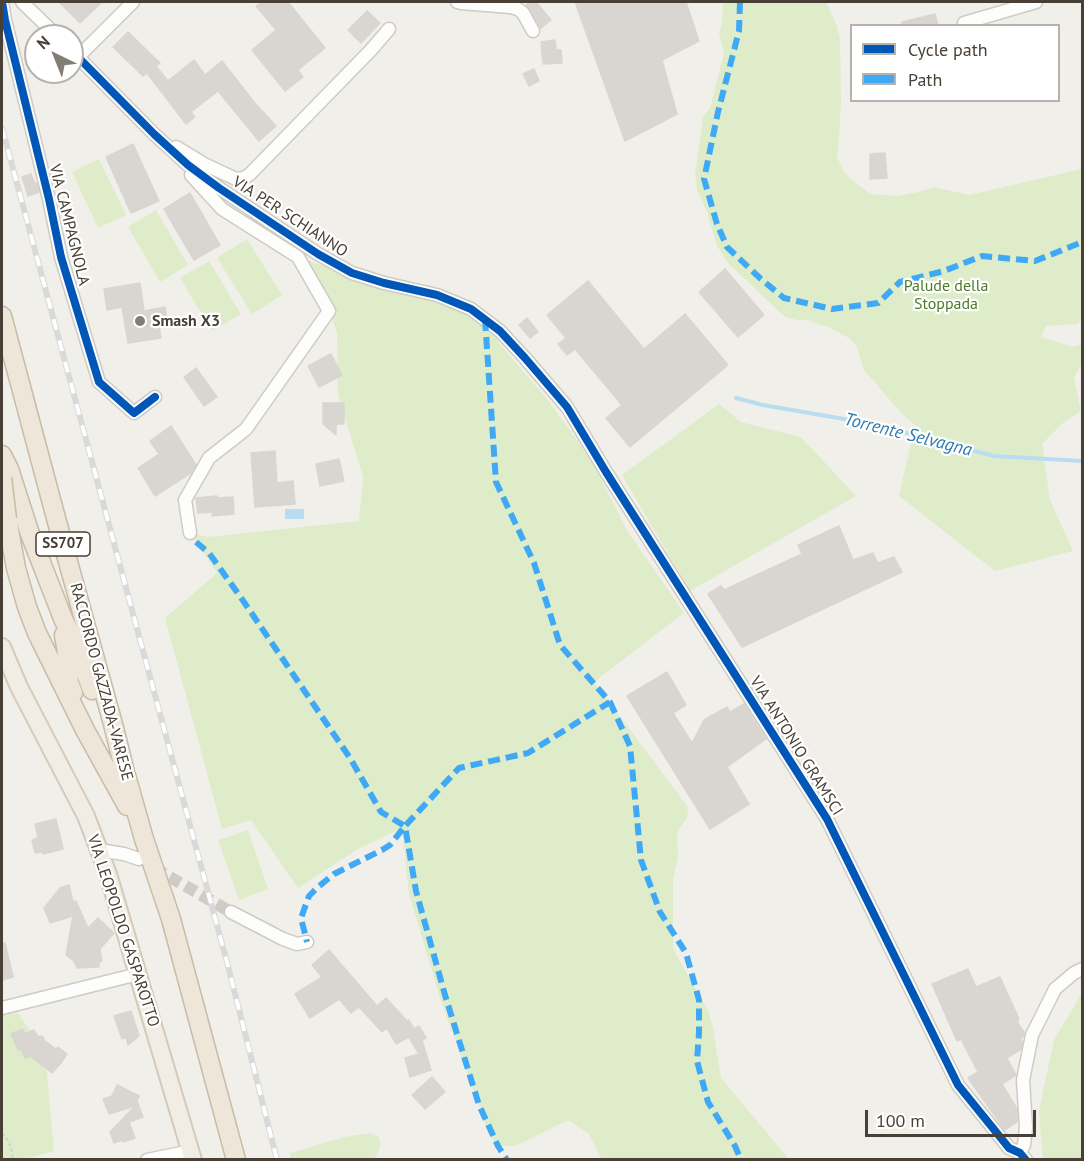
<!DOCTYPE html>
<html>
<head>
<meta charset="utf-8">
<style>
	body { margin:0 }
	#map { position:relative; width:1084px; height:1161px; overflow:hidden; background:#f1efea; font-family:"PT Sans",sans-serif }
	canvas { display:block }
	.frame { position:absolute; inset:0; border:3px solid #484036; pointer-events:none }
	.legend { position:absolute; left:850px; top:24px; width:210px; height:78px; box-sizing:border-box; background:#fff; border:2px solid #b6b3af; margin:0; padding:8px 10px; list-style:none; font-size:18px; color:#484036 }
	.legend li { display:flex; align-items:center; gap:12px; height:30px }
	.legend b { width:30px; border:2px solid #b6b3af }
	.north { position:absolute; left:24px; top:24px; width:60px; height:60px; box-sizing:border-box; background:#fff; border:2px solid #b6b3af; border-radius:50%; rotate:317deg; font-size:16px; font-weight:700; line-height:24px; text-align:center; color:#484036 }
	.north::after { content:''; display:block; margin:auto; width:21px; height:27px; background:#837d75; clip-path:polygon(50% 0,100% 100%,50% 72%,0 100%) }
	.scale { position:absolute; left:865px; top:1110px; width:171px; height:27px; box-sizing:border-box; border:3px solid #484036; border-top:0; padding-left:8px; font-size:18px; line-height:21px; white-space:nowrap; color:#484036; -webkit-text-stroke:4px #fff; paint-order:stroke }
</style>
</head>
<body>
<div id="map">
<canvas width="1084" height="1161"></canvas>
<div class="frame"></div>
<ul class="legend">
<li><b style="height:8px;background:#0057b8"></b>Cycle path</li>
<li><b style="height:8px;background:#3fa9f5"></b>Path</li>
</ul>
<div class="north">N</div>
<div class="scale">100 m</div>
</div>
<script>
const ctx = document.querySelector('canvas').getContext('2d');
ctx.lineJoin = 'round';
function fillPath(path, color) { ctx.fillStyle = color; ctx.fill(path, 'evenodd'); }
const toPath = rows => new Path2D(rows.map(r => 'M' + r).join(''));
function stroke(path, color, width, dash) { ctx.strokeStyle = color; ctx.lineWidth = width; ctx.lineCap = dash ? 'butt' : 'round'; ctx.setLineDash(dash || []); ctx.stroke(path); }
function label(font, color, halo, rows, align = 'center') {
  ctx.font = font + ' "PT Sans",sans-serif'; ctx.lineWidth = 4.5; ctx.setLineDash([]); ctx.textBaseline = 'middle'; ctx.strokeStyle = halo; ctx.fillStyle = color; for (const [text, x, y, turn = 0] of rows) {
    ctx.save(); ctx.translate(x, y); ctx.rotate((+turn || 0) * Math.PI / 180); ctx.textAlign = isNaN(turn) ? turn : align; if (halo) ctx.strokeText(text, 0, 0); ctx.fillText(text, 0, 0); ctx.restore();
  }
}
fillPath(toPath([
	[723,2,826,2,837,26,840,40,841,101,839,141,837,156,843,171,852,180,870,194,897,196,919,192,933,187,969,195,1082,169,1082,317,1078,324,1046,326,1041,337,1073,347,1082,344,1082,363,1074,377,1081,411,1063,423,1042,444,1050,500,1073,551,995,571,899,496,915,425,904,416,864,370,856,345,849,338,826,326,820,325,808,320,797,320,785,317,728,263,717,246,707,212,697,190,695,174,703,117,710,108,724,53,719,34,722,23],
	[99,159,126,215,98,228,72,172],
	[156,210,188,265,160,282,128,227],
	[247,239,282,295,252,314,217,258],
	[298,257,485,319,499,343,548,400,590,458,628,532,684,613,594,682,688,807,687,818,677,832,678,857,673,880,673,949,709,1012,713,1028,721,1078,787,1157,787,1159,601,1159,589,1134,568,1120,516,1146,498,1146,488,1133,479,1105,441,1001,409,894,402,828,358,849,298,888,251,820,222,829,165,618,217,573,190,533,208,537,359,521,363,477,338,395,337,332,319,286],
	[209,261,241,314,212,331,180,278],
	[719,404,741,422,801,437,856,496,690,591,622,475],
	[248,830,268,889,239,900,218,840],
	[1082,993,1082,1159,1043,1159,1039,1111,1054,1040],
	[18,1013,45,1053,54,1151,24,1159,2,1160,2,1015],
	[370,1133,378,1136,380,1139,380,1147,375,1159,290,1159,290,1153,344,1137]
]), '#dfecca');
fillPath(toPath([
	[285,509,304,509,304,519,285,519]
]), '#b9dcf0');
stroke(toPath([
	[736,398,763,405,873,424,994,456,1082,461]
]), '#b9dcf0', 4);
const building = toPath([
	[59,2,102,2,80,23,59,2],
	[262,2,288,2,325,48,298,70,303,77,285,91,252,50,276,30,256,6,262,2],
	[530,2,536,2,551,20,541,28,530,9,526,5,530,2],
	[575,2,686,2,699,41,662,60,677,114,625,141,575,2],
	[367,11,380,23,361,43,348,30,367,11],
	[935,14,938,26,902,26,902,22,935,14],
	[128,32,160,63,156,66,168,81,194,60,205,75,222,61,254,102,276,126,259,141,218,91,191,112,195,117,186,124,147,73,143,76,113,47,128,32],
	[555,40,556,50,561,50,562,63,543,64,541,42,555,40],
	[534,69,539,81,529,86,523,74,534,69],
	[133,144,159,201,131,213,106,157,133,144],
	[885,153,887,178,870,179,870,154,885,153],
	[31,174,35,184,37,183,39,192,28,196,22,177,31,174],
	[190,193,220,245,194,260,164,209,190,193],
	[725,269,764,315,738,337,699,292,725,269],
	[588,281,644,349,685,314,728,365,630,447,606,418,622,405,575,349,567,355,558,344,566,338,547,315,588,281],
	[140,283,144,311,165,307,168,326,159,328,161,338,128,343,122,307,107,310,104,289,140,283],
	[527,318,538,332,530,338,519,325,527,318],
	[331,354,342,375,319,387,308,366,331,354],
	[196,368,217,397,204,406,184,377,196,368],
	[323,403,344,403,344,424,336,424,336,435,323,424,323,403],
	[171,426,196,465,192,472,155,496,138,468,159,454,150,441,171,426],
	[275,451,277,483,293,481,295,504,255,507,251,453,275,451],
	[339,459,344,481,320,486,316,464,339,459],
	[217,496,217,498,233,497,234,514,212,516,213,512,198,513,196,498,217,496],
	[839,526,853,560,873,553,878,563,894,557,902,572,742,647,708,594,721,586,724,590,802,554,798,545,839,526],
	[667,672,686,705,673,713,692,743,704,720,727,707,730,712,744,704,766,739,727,767,749,804,710,829,627,696,667,672],
	[56,819,63,849,43,854,42,852,35,853,32,840,38,838,35,824,56,819],
	[69,885,73,902,76,901,88,928,98,918,114,933,100,949,102,961,99,962,99,967,77,968,74,961,66,955,73,916,50,923,44,908,60,888,69,885],
	[2,943,5,943,13,977,2,980,2,943],
	[329,950,377,1006,386,998,407,1021,409,1020,414,1029,419,1026,426,1038,422,1040,431,1070,410,1077,405,1058,419,1054,409,1037,396,1044,387,1028,382,1032,359,1007,351,1013,339,999,310,1018,295,994,322,977,312,965,329,950],
	[968,969,976,987,1000,977,1019,1019,1017,1022,1024,1032,1023,1037,1020,1039,1022,1042,1021,1049,1007,1058,1016,1075,1002,1084,1017,1109,1017,1122,1005,1130,968,1078,978,1072,961,1039,957,1041,932,984,968,969],
	[131,1011,139,1036,128,1045,126,1037,122,1039,114,1016,131,1011],
	[22,1029,25,1034,34,1030,38,1037,42,1036,45,1041,56,1049,58,1047,67,1054,61,1063,52,1073,30,1056,25,1058,20,1048,18,1050,11,1034,22,1029],
	[432,1077,445,1092,425,1109,412,1095,432,1077],
	[117,1085,139,1096,137,1101,143,1117,129,1122,135,1138,123,1142,122,1140,114,1143,110,1132,135,1106,109,1114,103,1099,112,1096,117,1085]
]);
fillPath(building, '#d9d6d1');
stroke(building, '#d9d6d0', 1.5);
stroke(toPath([
	[154,868,231,912]
]), '#cfccc6', 12, [12, 6]);
const minor = toPath([
	[2,2,5,20,49,199,61,257,99,382,134,413,155,397],
	[22,2,57,36],
	[457,2,461,3,510,7,518,9,523,13,533,31],
	[964,23,1036,2],
	[72,51,154,134,188,165,219,188,318,254,352,273,384,283,437,295,471,309,500,331,525,358,567,407,606,472,827,819,958,1085,1009,1148,1020,1153,1026,1160],
	[78,57,133,2],
	[176,147,204,164,236,179,244,178,250,174,371,50,389,29],
	[190,533,185,500,209,458,246,429,329,311,298,257,222,209,191,175],
	[99,850,124,854,139,859],
	[231,912,283,939,297,944,307,942],
	[2,1008,138,974],
	[1020,1153,1024,1145,1026,1127,1023,1080,1032,1035,1055,989,1074,973,1082,969],
	[147,1160,191,1151]
]);
const major = toPath([
	[2,647,19,687,86,816,108,874,193,1160]
]);
const highway = toPath([
	[2,316,57,522,113,724,125,772,144,839,171,919,236,1160],
	[2,455,9,469,30,534,64,621,76,645,92,690],
	[7,519,16,568,27,607,37,633,85,730,127,806],
	[64,635,67,653,69,682,73,693]
]);
stroke(minor, '#cecbc6', 15);
stroke(major, '#d4cab7', 20);
stroke(highway, '#c9bba5', 21);
stroke(toPath([
	[2,1134,6,1137,11,1147,13,1160]
]), '#d2cfcb', 2, [3, 3]);
stroke(minor, '#fdfdfc', 12);
stroke(major, '#f1ede4', 16);
stroke(highway, '#ede6d9', 18);
const rail = toPath([
	[2,128,228,966,277,1160]
]);
stroke(rail, '#d9d9d8', 6);
stroke(rail, '#fff', 4, [11]);
const highwayBridge = toPath([
	[2,478,7,519]
]);
stroke(highwayBridge, '#c9bba5', 21, []);
stroke(highwayBridge, '#ede6d9', 18);
stroke(toPath([
	[740,2,739,31,718,112,704,179,717,224,727,247,761,279,784,298,832,309,878,303,900,282,944,271,982,256,1035,261,1082,242],
	[485,319,496,482,534,563,560,645,610,702,528,753,459,768,405,826,416,891,445,995,479,1105,498,1146,507,1160],
	[196,542,209,553,244,602,350,758,381,812,405,826,390,845,382,850,334,874,318,887,309,896,301,918,307,942],
	[610,702,630,746,641,860,660,912,686,953,699,1000,699,1033,697,1061,708,1102,735,1146,741,1160]
]), '#3fa9f5', 6, [12, 6]);
stroke(toPath([
	[2,2,5,20,49,199,61,257,99,382,134,413,155,397],
	[72,51,154,134,188,165,219,188,318,254,352,273,384,283,437,295,471,309,500,331,525,358,567,407,606,472,827,819,958,1085,1009,1148,1020,1153,1026,1160]
]), '#0057b8', 8);
for (const [x, y, r, color] of [
	[140,321,6,"#837d75"]
]) { const dot = new Path2D(); dot.arc(x, y, r, 0, 2 * Math.PI); ctx.fillStyle = color; ctx.fill(dot); stroke(dot, '#fff', 2); }
for (const [x, y, w] of [
	[63,544,54]
]) { const box = new Path2D(); box.roundRect(x - w / 2, y - 12, w, 24, 4.5); ctx.fillStyle = '#fff'; ctx.fill(box); stroke(box, '#484036', 1.5); }
label('bold 15px', '#484036', null, [
	["SS707",63,544]
]);
label('16px', '#484036', '#fff', [
	["VIA PER SCHIANNO",290,217,33],
	["VIA CAMPAGNOLA",69,225,76],
	["RACCORDO GAZZADA-VARESE",101,682,75],
	["VIA ANTONIO GRAMSCI",796,746,58],
	["VIA LEOPOLDO GASPAROTTO",123,931,72]
]);
label('16px', '#4a7c26', '#fff', [
	["Palude della",946,286],
	["Stoppada",946,304]
]);
label('bold 16px', '#484036', '#fff', [
	["Smash X3",152,321]
], 'left');
label('italic 18px', '#297bb0', '#fff', [
	["Torrente Selvagna",908,435,14]
]);
</script>
</body>
</html>
